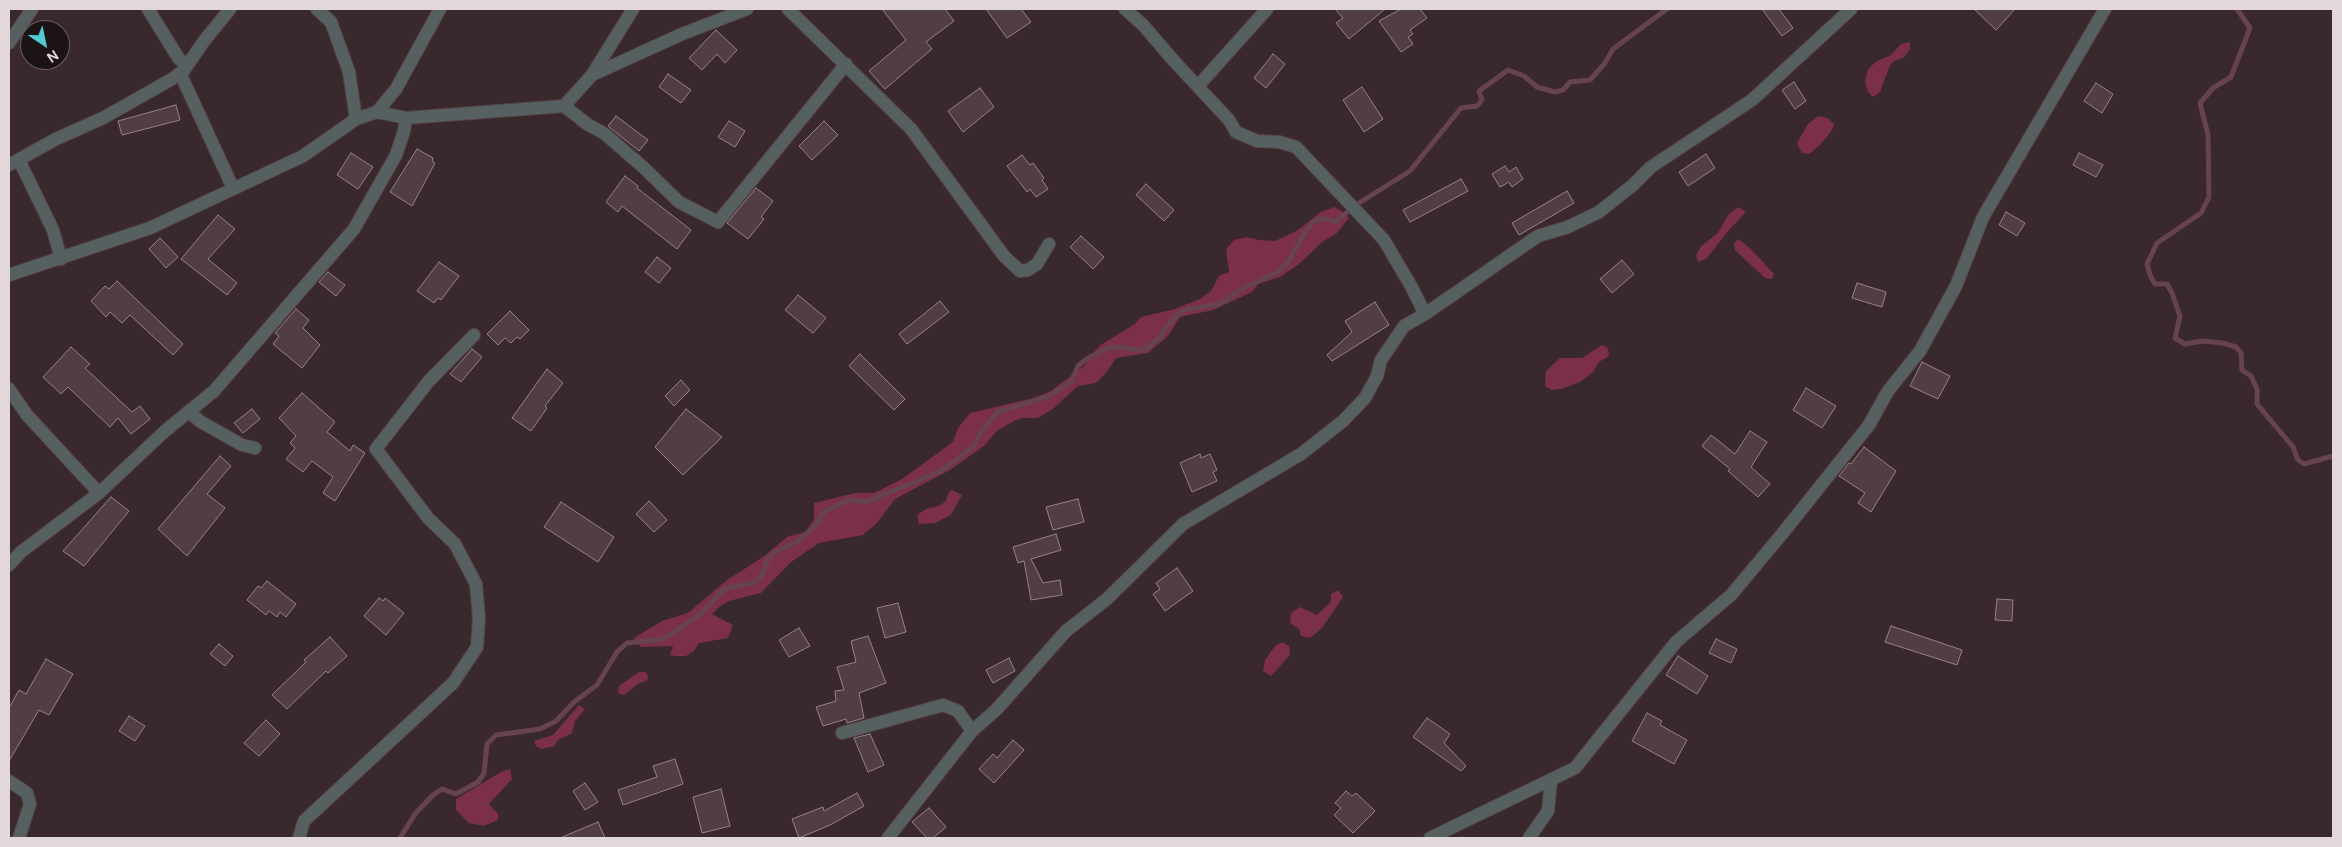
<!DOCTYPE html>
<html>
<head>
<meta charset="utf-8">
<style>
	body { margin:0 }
	#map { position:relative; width:2342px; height:847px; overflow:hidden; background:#39282c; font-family:"DM Sans",sans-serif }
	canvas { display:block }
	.frame { position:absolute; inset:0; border:10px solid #e2d7d9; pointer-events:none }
	.north { position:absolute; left:20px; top:20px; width:50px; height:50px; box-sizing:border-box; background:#1b1315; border:1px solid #6b6163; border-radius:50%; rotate:146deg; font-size:14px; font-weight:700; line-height:20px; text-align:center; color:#e2d7d9 }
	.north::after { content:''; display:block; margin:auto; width:18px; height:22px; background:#51ccd2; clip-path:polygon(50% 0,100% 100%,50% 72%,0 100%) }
</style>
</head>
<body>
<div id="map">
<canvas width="2342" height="847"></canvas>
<div class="frame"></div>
<div class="north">N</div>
</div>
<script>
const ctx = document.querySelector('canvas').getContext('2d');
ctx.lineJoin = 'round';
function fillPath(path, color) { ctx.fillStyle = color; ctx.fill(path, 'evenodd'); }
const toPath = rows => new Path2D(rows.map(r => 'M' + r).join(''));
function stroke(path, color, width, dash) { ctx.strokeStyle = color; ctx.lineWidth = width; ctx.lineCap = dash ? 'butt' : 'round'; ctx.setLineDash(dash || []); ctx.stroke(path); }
fillPath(toPath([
	[1910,42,1910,50,1903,58,1894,61,1890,65,1880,92,1873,97,1868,92,1865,82,1868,69,1877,61,1891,55,1901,44],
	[1818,116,1828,118,1834,124,1832,130,1820,145,1809,154,1802,153,1797,143,1808,124],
	[1334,207,1345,213,1349,218,1336,234,1322,242,1299,264,1280,277,1258,284,1252,292,1213,310,1180,317,1168,336,1148,353,1116,358,1107,372,1096,383,1078,386,1054,408,1038,418,1022,418,1014,421,997,431,984,446,950,470,895,499,877,523,863,535,819,543,791,562,761,593,729,601,720,606,712,614,733,625,728,638,699,643,694,651,686,656,676,656,670,655,673,646,641,647,634,638,662,621,688,613,727,580,763,557,787,537,805,532,814,520,814,503,855,493,874,493,902,479,953,442,958,428,970,413,1034,398,1051,391,1084,366,1099,346,1135,324,1141,317,1175,309,1200,299,1211,291,1219,276,1229,272,1226,249,1234,240,1246,237,1259,240,1275,241,1298,230,1321,212],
	[1738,207,1746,212,1729,230,1707,258,1698,262,1696,255,1701,246,1718,233,1728,215],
	[1738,239,1750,248,1774,274,1772,279,1765,278,1735,250,1734,243],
	[1602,345,1608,348,1609,356,1599,362,1593,372,1580,382,1561,389,1552,390,1545,386,1546,371,1560,358,1582,358],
	[952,490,962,495,951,515,935,523,919,524,917,515,926,509,938,506,945,502,949,492],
	[1338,590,1343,597,1322,628,1310,638,1301,636,1299,629,1290,623,1291,613,1300,607,1317,615,1331,602,1331,594],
	[1282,642,1289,646,1290,655,1271,676,1263,671,1265,660,1275,646],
	[639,672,646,672,648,677,647,681,639,683,624,695,618,693,619,686],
	[579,705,585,709,575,721,572,733,558,740,554,746,542,749,536,746,534,741,553,735],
	[510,769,512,779,489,804,498,814,498,820,484,826,469,823,456,810,456,799,501,772]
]), '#7b2f48');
stroke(toPath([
	[2237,9,2250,28,2231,77,2213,88,2200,103,2208,135,2209,197,2201,213,2157,243,2147,264,2150,275,2155,284,2167,284,2172,293,2180,316,2175,338,2185,344,2202,341,2223,343,2236,347,2241,353,2242,370,2251,376,2257,389,2257,404,2293,447,2298,460,2304,464,2333,456],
	[400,838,415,814,433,795,442,789,456,794,478,782,484,773,487,744,496,735,540,729,556,721,574,702,597,685,617,652,627,643,663,639,698,616,724,589,755,582,763,574,766,563,772,554,798,541,815,526,825,511,849,500,866,502,941,471,973,447,980,433,997,412,1047,397,1071,382,1078,366,1088,358,1108,348,1121,347,1136,350,1146,349,1160,337,1167,326,1180,312,1188,309,1220,304,1245,287,1278,272,1288,262,1307,229,1316,220,1326,219,1335,222,1359,203,1410,171,1461,108,1477,106,1482,100,1479,91,1508,70,1524,76,1537,87,1555,92,1563,90,1570,82,1590,80,1605,63,1613,49,1667,9]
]), '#674350', 5);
const building = toPath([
	[882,9,945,9,954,21,926,42,932,49,885,89,869,71,906,40,882,9],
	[986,9,1021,9,1031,22,1007,38,986,9],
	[1335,9,1385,9,1349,39,1336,23,1343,18,1335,9],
	[1401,9,1420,9,1427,18,1410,30,1413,34,1408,37,1413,44,1401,52,1379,21,1401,9],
	[1762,9,1779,9,1793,28,1782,36,1762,9],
	[1974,9,2015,9,1996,30,1974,9],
	[716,30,737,50,725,63,717,54,702,70,689,58,716,30],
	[1273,54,1285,64,1266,88,1254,78,1273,54],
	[668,74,691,90,681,103,659,87,668,74],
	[1794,82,1806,101,1795,109,1782,90,1794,82],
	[2096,83,2113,94,2102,113,2084,101,2096,83],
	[1362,87,1383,119,1364,132,1343,100,1362,87],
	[980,88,994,107,963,132,948,111,980,88],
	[176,105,180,120,122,135,118,121,176,105],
	[616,116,648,140,639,151,608,126,616,116],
	[729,121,745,131,735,147,718,137,729,121],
	[824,121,838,135,812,160,799,146,824,121],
	[417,149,433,158,432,161,435,163,412,206,390,192,417,149],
	[351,153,373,167,358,189,337,175,351,153],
	[2079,153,2103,165,2096,177,2073,165,2079,153],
	[1706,154,1715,168,1688,186,1679,172,1706,154],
	[1022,155,1030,165,1033,163,1044,178,1042,180,1048,189,1036,197,1030,189,1027,192,1007,166,1022,155],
	[1505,166,1509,172,1516,167,1523,179,1512,187,1509,182,1500,187,1492,174,1505,166],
	[625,176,638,186,637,188,691,230,677,249,622,206,618,212,606,202,625,176],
	[1461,179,1468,191,1410,222,1403,210,1461,179],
	[1146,184,1174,210,1164,221,1136,195,1146,184],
	[756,188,773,201,761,217,764,219,748,239,727,223,756,188],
	[1567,191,1574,203,1519,235,1512,223,1567,191],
	[2006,212,2025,223,2017,236,1999,225,2006,212],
	[218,215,235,229,208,259,237,283,227,295,181,259,218,215],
	[1081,236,1104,257,1093,269,1070,247,1081,236],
	[160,238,178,257,166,268,149,249,160,238],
	[657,257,671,268,659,283,645,272,657,257],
	[1622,260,1634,274,1612,293,1600,279,1622,260],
	[439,262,459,276,441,300,438,298,434,303,417,291,439,262],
	[328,272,345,285,336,296,319,282,328,272],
	[117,281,183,344,173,355,130,315,122,323,110,312,106,317,91,301,105,286,109,289,117,281],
	[1857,283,1886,292,1882,307,1852,298,1857,283],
	[798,295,826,318,813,333,785,310,798,295],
	[940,301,949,312,907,344,899,334,940,301],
	[1375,302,1389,325,1332,361,1327,355,1352,332,1345,321,1375,302],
	[296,309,309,320,303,328,320,345,302,368,273,344,279,336,275,333,296,309],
	[510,311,529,330,520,339,517,337,511,343,505,338,498,345,487,334,510,311],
	[71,347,90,364,85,368,132,412,140,406,150,419,131,434,118,418,110,427,68,387,61,394,43,377,71,347],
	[472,349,482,357,461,382,450,374,472,349],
	[860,354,905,399,894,410,849,366,860,354],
	[1922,362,1950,376,1938,399,1910,386,1922,362],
	[547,369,563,383,545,406,547,408,531,431,512,418,547,369],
	[681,380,690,390,674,406,665,396,681,380],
	[1806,388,1836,406,1822,428,1793,410,1806,388],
	[302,393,335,422,327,432,350,451,353,445,365,453,335,501,323,493,333,477,312,461,303,472,286,459,295,448,290,443,296,436,279,418,302,393],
	[252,409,260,419,243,433,234,423,252,409],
	[686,409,722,437,683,475,655,447,686,409],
	[1750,431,1767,442,1751,467,1770,484,1758,497,1728,471,1730,469,1702,446,1711,435,1735,454,1750,431],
	[1864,447,1896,471,1871,512,1858,503,1865,493,1839,476,1849,463,1851,464,1864,447],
	[1200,454,1201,458,1210,454,1217,470,1213,472,1217,481,1192,492,1180,463,1200,454],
	[220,456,231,466,207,494,225,508,187,556,158,529,220,456],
	[111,497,129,511,84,566,63,551,111,497],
	[1078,499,1084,522,1053,530,1046,507,1078,499],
	[649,501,667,520,654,532,636,514,649,501],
	[561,502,614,537,598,562,544,527,561,502],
	[1056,534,1061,550,1031,559,1043,583,1060,580,1062,595,1031,600,1024,561,1018,563,1013,547,1056,534],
	[1177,568,1193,591,1165,611,1153,594,1160,589,1156,583,1177,568],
	[267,581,296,604,286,617,280,612,277,617,269,611,266,615,247,600,258,586,261,588,267,581],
	[379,598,383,601,385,598,404,613,386,635,364,616,379,598],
	[1997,599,2013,600,2012,621,1995,620,1997,599],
	[898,603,906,632,885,638,877,608,898,603],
	[1891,626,1962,650,1957,665,1885,642,1891,626],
	[799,628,810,646,789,657,779,640,799,628],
	[868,636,886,683,859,693,864,718,847,723,846,719,823,726,816,707,836,701,835,691,844,690,837,667,856,662,851,641,868,636],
	[330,637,347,656,328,673,326,671,287,709,272,695,306,662,304,660,330,637],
	[1716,639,1737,649,1731,663,1709,653,1716,639],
	[219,644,233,656,225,666,210,654,219,644],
	[1678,656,1708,676,1697,694,1666,675,1678,656],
	[1009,658,1015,671,993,683,986,670,1009,658],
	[46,659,73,674,49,715,39,710,9,761,9,708,19,690,26,694,46,659],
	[1647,713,1662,721,1660,725,1687,740,1674,764,1632,741,1647,713],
	[129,716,145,726,135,741,119,731,129,716],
	[1427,718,1450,734,1444,743,1466,766,1461,771,1413,737,1427,718],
	[266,720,280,734,259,756,244,743,266,720],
	[870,734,884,765,868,772,854,738,870,734],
	[1013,740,1024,750,994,783,979,769,993,754,997,758,1013,740],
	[675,759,683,784,623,805,618,790,657,777,653,766,675,759],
	[585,783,598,802,585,810,573,791,585,783],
	[721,789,730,826,702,833,693,797,721,789],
	[1346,791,1352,796,1356,793,1375,811,1353,833,1334,815,1341,808,1335,803,1346,791],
	[857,793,864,806,830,825,799,838,792,819,823,807,824,811,857,793],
	[929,808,946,827,933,838,927,838,912,822,929,808],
	[598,822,605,838,560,838,598,822]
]);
fillPath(building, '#503e42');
stroke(building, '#978287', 1);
const minor = toPath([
	[148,9,179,59,187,65],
	[317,9,331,22,349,72,356,119],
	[788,9,911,129,1004,256,1020,271,1028,270,1037,264,1049,244],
	[1125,9,1143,25,1174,61,1229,120,1236,132,1257,141,1279,142,1296,147,1384,240,1411,286,1425,314],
	[9,43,32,9],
	[180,73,233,188],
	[592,75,682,34,747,9],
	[1198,86,1267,9],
	[564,106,592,75,633,9],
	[377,112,396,89,440,9],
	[19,160,53,230,61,259],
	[9,165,56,139,103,118,172,79,184,70,204,41,230,9],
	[9,275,150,228,303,156,356,119,377,112,406,118,564,106,587,124,605,134,643,167,679,202,718,222,846,64],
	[9,389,27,415,99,493],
	[189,412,201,422,242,445,255,448],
	[9,565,21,552,99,493,165,431,214,391,354,229,396,155,404,131,406,118],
	[842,733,943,705,958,711,972,731],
	[9,781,27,793,30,804,19,838],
	[299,838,304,821,453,683,477,647,479,618,476,584,455,544,428,518,376,449,428,382,474,335],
	[888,838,972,731,997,709,1066,631,1107,599,1183,524,1301,454,1343,421,1365,398,1377,376,1381,360,1404,326,1425,314,1538,236,1568,227,1599,212,1633,185,1651,167,1752,100,1851,9],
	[1430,838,1575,768,1676,642,1731,595,1782,534,1869,425,1888,391,1920,351,1956,286,1983,217,2105,9],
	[1529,838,1548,811,1551,781]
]);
stroke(minor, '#544448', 14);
stroke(minor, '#576061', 12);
</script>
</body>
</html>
